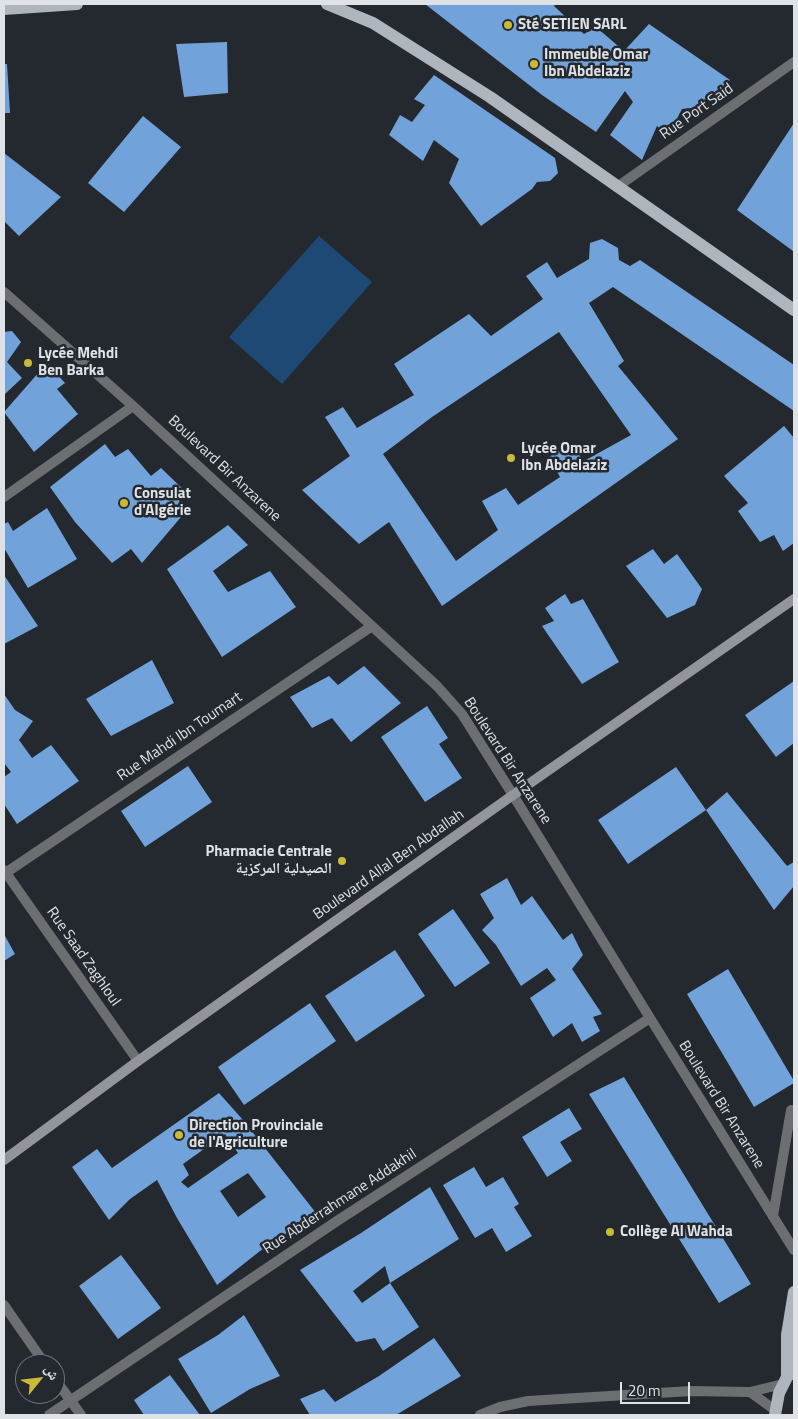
<!DOCTYPE html>
<html>
<head>
<meta charset="utf-8">
<style>
	body { margin:0 }
	#map { position:relative; width:798px; height:1419px; overflow:hidden; background:#24292f; font-family:"Titillium Web","Noto Naskh Arabic",sans-serif }
	canvas { display:block }
	.frame { position:absolute; inset:0; border:5px solid #dee2e6; pointer-events:none }
	.north { position:absolute; left:15px; top:1354px; width:50px; height:50px; box-sizing:border-box; background:#24292f; border:1px solid #6e7378; border-radius:50%; rotate:61deg; font-size:14px; font-weight:700; line-height:20px; text-align:center; color:#dee2e6 }
	.north::after { content:''; display:block; margin:auto; width:18px; height:22px; background:#caba39; clip-path:polygon(50% 0,100% 100%,50% 72%,0 100%) }
	.scale { position:absolute; left:620px; top:1382px; width:70px; height:22px; box-sizing:border-box; border:2px solid #dee2e6; border-top:0; padding-left:6px; font-size:15px; line-height:18px; white-space:nowrap; color:#dee2e6; -webkit-text-stroke:4px #24292f; paint-order:stroke }
</style>
</head>
<body>
<div id="map">
<canvas width="798" height="1419"></canvas>
<div class="frame"></div>
<div class="north">ش</div>
<div class="scale">20 m</div>
</div>
<script>
const ctx = document.querySelector('canvas').getContext('2d');
ctx.lineJoin = 'round';
function fillPath(path, color) { ctx.fillStyle = color; ctx.fill(path, 'evenodd'); }
const toPath = rows => new Path2D(rows.map(r => 'M' + r).join(''));
function stroke(path, color, width, dash) { ctx.strokeStyle = color; ctx.lineWidth = width; ctx.lineCap = dash ? 'butt' : 'round'; ctx.setLineDash(dash || []); ctx.stroke(path); }
function label(font, color, halo, rows, align = 'center') {
  ctx.font = font + ' "Titillium Web","Noto Naskh Arabic",sans-serif'; ctx.lineWidth = 5; ctx.setLineDash([]); ctx.textBaseline = 'middle'; ctx.strokeStyle = halo; ctx.fillStyle = color; for (const [text, x, y, turn = 0] of rows) {
    ctx.save(); ctx.translate(x, y); ctx.rotate((+turn || 0) * Math.PI / 180); ctx.textAlign = isNaN(turn) ? turn : align; if (halo) ctx.strokeText(text, 0, 0); ctx.fillText(text, 0, 0); ctx.restore();
  }
}
fillPath(toPath([
	[319,236,372,282,282,384,229,337]
]), '#1f4975');
fillPath(toPath([
	[425,4,555,4,554,6,584,34,596,27,624,51,649,24,730,80,699,107,682,109,668,136,657,126,642,160,610,135,633,102,625,91,596,132,542,95],
	[227,42,228,93,184,97,176,44],
	[4,64,7,64,10,113,4,113],
	[434,75,555,158,558,173,550,181,537,182,532,189,481,226,449,183,459,159,434,140,423,161,389,135,400,115,412,122,425,105,414,99],
	[143,116,181,147,124,212,88,183],
	[794,123,794,250,793,251,737,210],
	[4,153,61,197,19,236,4,221],
	[602,239,618,248,619,260,630,266,640,260,794,365,794,411,613,287,589,303,624,361,618,366,678,439,442,606,389,522,359,544,302,490,350,456,325,417,343,407,357,428,414,395,394,364,469,314,491,336,543,299,526,276,547,262,557,278,589,259,590,243],
	[559,332,631,435,584,461,571,443,549,457,560,477,518,505,506,488,482,501,498,530,456,561,383,454,432,417],
	[12,331,21,342,7,362,22,378,5,394,4,332],
	[47,363,65,383,57,389,78,414,34,452,4,412],
	[784,426,794,438,794,543,783,551,774,535,760,542,738,511,748,503,724,476],
	[105,444,115,457,128,449,151,476,161,468,186,492,179,501,187,510,142,563,131,549,112,563,75,522,50,487],
	[47,508,77,559,28,588,4,548,4,524,8,522,13,531],
	[228,525,248,545,213,571,228,592,270,571,296,607,222,657,167,569],
	[653,549,664,564,677,554,702,589,695,605,667,618,626,566],
	[4,575,38,626,4,644],
	[565,594,571,604,583,599,619,662,582,684,542,626,554,621,545,608],
	[152,660,174,703,111,736,86,699],
	[364,666,401,703,351,742,332,718,312,728,290,697,329,676,338,685],
	[794,681,794,743,776,757,745,715],
	[4,694,15,710,33,721,19,740,32,758,51,745,79,781,17,824,4,804,4,777,11,772,4,763],
	[427,706,448,738,439,744,462,778,425,802,381,737],
	[188,766,212,802,145,847,121,811],
	[676,767,706,810,628,864,598,820],
	[727,792,787,866,794,862,794,886,774,910,706,810],
	[507,878,521,905,532,896,563,940,572,933,583,955,572,969,602,1014,593,1017,600,1031,582,1042,572,1023,553,1037,530,998,556,980,547,968,521,986,496,945,482,930,494,918,480,894],
	[453,909,490,963,455,987,418,934],
	[4,934,15,954,4,961],
	[395,950,425,996,356,1042,325,996],
	[728,969,794,1081,794,1083,754,1107,687,994],
	[310,1003,336,1041,244,1105,218,1067],
	[624,1077,751,1284,719,1303,589,1094],
	[219,1093,243,1120,316,1213,260,1251,217,1285,177,1218,157,1180,130,1199,109,1220,72,1167,97,1149,112,1168],
	[225,1134,238,1153,188,1188,181,1182,189,1175,183,1164],
	[248,1173,266,1197,238,1217,220,1191],
	[569,1108,582,1129,560,1142,572,1161,547,1177,522,1137],
	[474,1167,486,1187,503,1177,519,1204,514,1207,532,1236,506,1252,492,1228,475,1238,443,1185],
	[430,1187,459,1239,390,1283,385,1266,353,1291,362,1303,390,1283,419,1327,383,1351,375,1338,356,1342,300,1270,361,1233],
	[121,1255,161,1308,118,1339,79,1286],
	[244,1315,280,1376,250,1389,211,1413,178,1359,218,1335],
	[434,1338,461,1376,396,1415,310,1415,300,1399,324,1389,335,1402,379,1376],
	[170,1375,200,1415,144,1415,134,1400]
]), '#71a2d9');
stroke(toPath([
	[773,1216,791,1110]
]), '#6c6f72', 10);
stroke(toPath([
	[617,187,794,62],
	[4,292,133,406,437,686,462,714,513,795,650,1018,794,1250],
	[4,497,133,406],
	[4,870,138,1061],
	[4,874,372,626],
	[4,1305,45,1364],
	[55,1379,81,1415],
	[750,1392,775,1410],
	[49,1415,337,1221,650,1018],
	[480,1415,500,1407,528,1401,691,1391,750,1392,783,1384]
]), '#6c6f72', 10);
stroke(toPath([
	[4,1160,138,1061,513,795,794,599]
]), '#92969c', 10);
stroke(toPath([
	[327,4,373,23,490,97,794,310],
	[4,9,77,4],
	[787,1377,787,1335,794,1292],
	[775,1415,779,1393,787,1377,793,1371]
]), '#afb5bc', 12);
for (const [x, y, r, color] of [
	[508,25,5,"#caba39"],
	[534,64,5,"#caba39"],
	[28,363,5,"#caba39"],
	[511,458,5,"#caba39"],
	[124,503,5,"#caba39"],
	[342,861,5,"#caba39"],
	[179,1135,5,"#caba39"],
	[610,1232,5,"#caba39"]
]) { const dot = new Path2D(); dot.arc(x, y, r, 0, 2 * Math.PI); ctx.fillStyle = color; ctx.fill(dot); stroke(dot, '#24292f', 2); }
label('bold 15px', '#dee2e6', '#24292f', [
	["Sté SETIEN SARL",518,25],
	["Immeuble Omar",544,55],
	["Ibn Abdelaziz",544,72],
	["Lycée Mehdi",38,354],
	["Ben Barka",38,371],
	["Lycée Omar",521,449],
	["Ibn Abdelaziz",521,466],
	["Consulat",134,494],
	["d'Algérie",134,511],
	["Pharmacie Centrale",332,852,"right"],
	["الصيدلية المركزية",332,869,"right"],
	["Direction Provinciale",189,1126],
	["de l'Agriculture",189,1143],
	["Collège Al Wahda",620,1232]
], 'left');
label('15px', '#dee2e6', '#24292f', [
	["Rue Port Said",697,112,-35],
	["Boulevard Bir Anzarene",224,469,43],
	["Rue Mahdi Ibn Toumart",180,737,-34],
	["Boulevard Bir Anzarene",507,761,57],
	["Boulevard Allal Ben Abdallah",389,865,-35],
	["Rue Saad Zaghloul",83,957,55],
	["Boulevard Bir Anzarene",721,1105,58],
	["Rue Abderrahmane Addakhil",340,1202,-33]
]);
</script>
</body>
</html>
